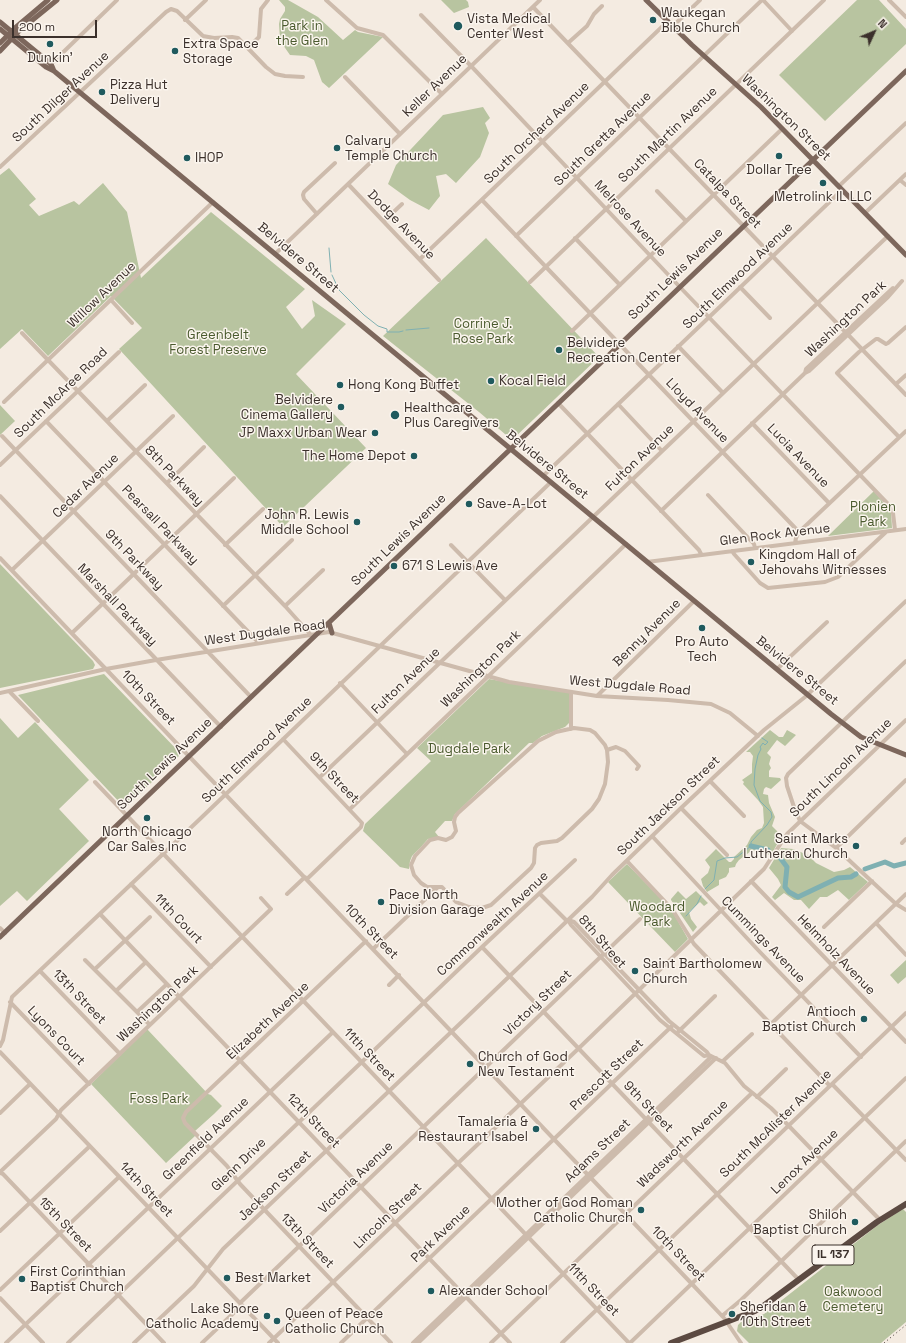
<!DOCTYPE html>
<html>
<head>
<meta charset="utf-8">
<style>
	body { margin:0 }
	#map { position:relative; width:906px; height:1343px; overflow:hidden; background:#f4ebe1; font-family:"Space Grotesk",sans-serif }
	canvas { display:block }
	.north { position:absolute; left:854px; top:12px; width:40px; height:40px; -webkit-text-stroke:3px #fbf5ee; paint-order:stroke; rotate:46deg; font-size:11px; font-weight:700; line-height:16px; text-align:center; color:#3b302b }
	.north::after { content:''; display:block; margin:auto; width:14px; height:18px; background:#3b302b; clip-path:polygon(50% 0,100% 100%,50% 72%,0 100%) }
	.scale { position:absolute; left:12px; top:20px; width:85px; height:18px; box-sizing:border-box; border:2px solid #3b302b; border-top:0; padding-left:5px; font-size:12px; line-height:14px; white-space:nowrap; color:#3b302b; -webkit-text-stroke:3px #fbf5ee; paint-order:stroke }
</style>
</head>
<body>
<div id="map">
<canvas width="906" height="1343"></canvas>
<div class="north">N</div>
<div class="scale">200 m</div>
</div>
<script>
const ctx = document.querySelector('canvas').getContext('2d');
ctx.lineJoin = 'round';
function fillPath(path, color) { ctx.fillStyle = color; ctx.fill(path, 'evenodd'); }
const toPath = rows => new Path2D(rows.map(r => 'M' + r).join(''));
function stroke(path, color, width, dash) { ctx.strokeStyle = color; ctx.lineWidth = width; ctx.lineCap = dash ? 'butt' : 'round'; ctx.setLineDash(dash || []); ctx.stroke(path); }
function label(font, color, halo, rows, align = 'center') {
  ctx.font = font + ' "Space Grotesk",sans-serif'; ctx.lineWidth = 3; ctx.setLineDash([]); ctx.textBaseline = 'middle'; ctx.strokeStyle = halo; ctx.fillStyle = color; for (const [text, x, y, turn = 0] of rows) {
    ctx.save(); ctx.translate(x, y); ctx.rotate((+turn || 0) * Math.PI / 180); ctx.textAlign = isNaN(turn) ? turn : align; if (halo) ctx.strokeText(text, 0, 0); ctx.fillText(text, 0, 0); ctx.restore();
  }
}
fillPath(toPath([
	[279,0,288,0,318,17,343,40,355,30,358,32,383,37,329,88,322,82,314,60,306,56,290,55,283,45,280,39,279,24,280,19,285,11,285,7],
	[441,0,466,0,468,2,469,7,454,13],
	[857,0,879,0,906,29,906,44,825,121,779,75],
	[483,107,490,118,485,123,489,133,480,157,456,183,446,174,436,176,440,196,429,210,410,200,388,184,396,165,443,115],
	[9,168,36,199,29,205,39,216,74,201,79,205,103,183,127,212,141,278,211,212,305,289,286,307,302,329,315,316,312,300,346,324,296,374,366,448,283,527,119,349,142,328,111,296,48,356,22,329,0,349,0,175],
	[486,238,599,357,512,440,479,412,383,336],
	[0,405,15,421,0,435],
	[874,491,891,512,892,528,828,536],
	[0,564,93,661,95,665,93,669,0,688],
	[104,674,181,754,125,808,18,695],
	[489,679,570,693,569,723,565,727,542,736,533,743,529,743,455,814,452,821,445,821,435,832,439,837,428,839,421,847,412,856,410,861,409,869,400,867,363,831,365,824,431,761,417,748],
	[0,718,18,738,35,722,89,780,59,809,89,841,27,901,17,891,0,906],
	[770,730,779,737,783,737,787,730,796,735,785,746,777,740,767,753,771,757,769,764,771,768,769,771,769,777,780,778,781,780,771,789,766,787,764,789,763,794,768,795,769,803,775,817,772,826,777,831,780,839,771,855,765,854,757,850,751,851,739,860,736,864,735,867,729,868,729,872,726,877,719,880,719,885,707,892,703,886,701,879,708,873,710,867,705,860,716,849,729,862,731,862,734,859,734,857,747,845,751,837,757,830,762,828,764,823,763,807,758,800,743,784,744,782,742,780,752,773,752,764,753,756,750,752,746,752],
	[781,848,793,849,808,855,816,863,834,872,844,870,850,867,868,882,849,900,838,890,827,897,820,897,809,909,801,900,794,900,784,893,775,900,772,897,781,885,778,879,769,868],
	[627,864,671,909,688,939,675,952,608,882],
	[678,891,686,899,696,891,708,903,704,906,700,902,689,912,691,919,697,927,693,932,671,900,671,899],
	[906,960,906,977,898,984,890,975],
	[147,1029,208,1094,211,1095,222,1106,214,1114,195,1131,195,1136,166,1163,91,1084],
	[903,1209,906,1212,906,1322,881,1343,749,1343,737,1331,738,1325,741,1322,764,1314,878,1225]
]), '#b8c4a0');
stroke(toPath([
	[329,248,331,272],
	[332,275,339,290,364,315,378,326,387,329,387,332,399,332,403,331],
	[406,330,429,328],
	[705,889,714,880,717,861,725,858,737,857,751,846,751,842,767,825,772,817,771,812,760,801,754,785,755,769,758,755,761,749,760,747,763,743,765,745,768,742,762,738],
	[686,916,697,904,701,896]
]), '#7fb0b2', 1);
stroke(toPath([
	[751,846,768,850],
	[781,859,787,867,785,887,789,892,798,897,838,878,851,877,856,874],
	[865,869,885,862,894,866,906,863]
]), '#7fb0b2', 5);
stroke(toPath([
	[326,0,357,28,383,35,442,94],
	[763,0,792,31],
	[889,0,906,17],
	[533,7,906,395],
	[421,15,473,68,677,284,888,504,893,513,895,530],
	[185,20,206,0],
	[673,26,700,0],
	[568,43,587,26,594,14,602,6],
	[248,48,259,37,261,9,268,0],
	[51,64,117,0],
	[345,77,400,134],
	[0,167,166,12,171,9,177,11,203,36,214,38,232,37,238,38,266,67,275,74,285,76,303,77],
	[900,180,906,185],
	[348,184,439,280],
	[839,186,906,123],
	[657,191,686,221],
	[482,200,799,532],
	[865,213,906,174],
	[317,214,304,199,303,195,304,192,335,163],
	[384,221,402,204],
	[516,236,762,0],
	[575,238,620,285],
	[275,254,540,0],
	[420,259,668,21],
	[530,282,824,0],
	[740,287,770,318],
	[111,300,132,323],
	[572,331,782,129],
	[22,333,285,606,310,634],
	[678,346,723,393],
	[805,373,806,369,893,288],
	[896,384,906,375],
	[4,402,213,202],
	[558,403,699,550,701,554],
	[618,404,662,451],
	[46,421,259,643],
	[107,421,145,385],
	[752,423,829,503],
	[2,436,251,697],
	[899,437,837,373,859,352,876,339,878,339,886,344,888,343,906,327],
	[0,465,119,352],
	[543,476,842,190],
	[167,483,204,447],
	[708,495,754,544,755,548],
	[0,496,221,727],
	[661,511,805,373,809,371,888,297,902,281],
	[795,543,796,538,799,532,906,431],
	[225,545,263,509],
	[451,545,505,600],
	[732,551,734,554,760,583,768,588,825,582,838,577,886,532],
	[0,558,692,1284,724,1318,741,1343],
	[647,562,906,529],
	[12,570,173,416],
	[223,606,292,540],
	[285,606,323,570],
	[72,633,234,478],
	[906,661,788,774,786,778,787,786,794,807,800,821,836,848,896,904,906,910],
	[777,669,827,622],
	[340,683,407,754],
	[9,691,38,721],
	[0,693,106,669,156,660,329,632,509,682,597,696,668,700,711,704,730,713,758,736],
	[597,696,694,601],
	[574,728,590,730,595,733,605,745,607,750,608,762,605,784,599,799,592,809,562,838,557,841,541,843,537,845,535,848,534,863,531,868,491,905,482,908,469,907,456,902,442,887,427,887,421,883,414,875,411,865,415,856,430,840,438,838,446,840,452,837,456,831,454,822,455,817,458,813,538,741,556,732,574,728],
	[571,729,571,692],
	[283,739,362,823,361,827,307,879],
	[607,750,616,747,625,751,639,766,637,769],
	[320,777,888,236],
	[710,781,744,816],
	[95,782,629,1343],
	[681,808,727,855],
	[350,809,626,544],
	[652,836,758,950,861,1057],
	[902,843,906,839],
	[836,848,906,780],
	[627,861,672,909,694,944,830,1086],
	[751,881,906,1042],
	[131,884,211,967],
	[287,894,305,877],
	[540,894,567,921],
	[100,914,510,1343],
	[568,920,571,925,660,1020,704,1056,709,1055,725,1063,744,1086,771,1108,786,1123,880,1220],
	[568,920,574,922,669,1021,707,1052,709,1055],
	[876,923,906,955],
	[824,927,872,881],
	[0,928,5,933],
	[366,941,186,1112,183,1118,185,1123,227,1166,240,1184,391,1343],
	[482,947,799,1280],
	[373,949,438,887],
	[85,960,148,1023],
	[95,969,150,917],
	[40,971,120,1054],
	[389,985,399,975],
	[116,991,146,962],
	[10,1002,89,1084],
	[137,1012,167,984],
	[771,1024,906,894],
	[678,1032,715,996],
	[0,1046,3,1040,12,997,201,818,551,482],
	[0,1052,278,1343],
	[723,1061,752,1034],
	[832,1084,906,1160],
	[757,1097,786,1069],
	[0,1113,30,1084],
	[0,1172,56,1119,61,1110,271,909,261,898],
	[0,1173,3,1174,164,1343],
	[0,1231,90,1146],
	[0,1290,119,1177],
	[0,1298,43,1343],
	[240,1303,640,919],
	[722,1316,741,1300,906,1141],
	[6,1343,333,1032],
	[68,1343,482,947,575,860],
	[134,1343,194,1286,223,1249,468,1016,592,897,612,875,681,808,764,730,805,697,906,601],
	[202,1343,242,1305],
	[269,1343,578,1049,764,869,787,834,906,720],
	[341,1343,673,1025],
	[413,1343,711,1057],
	[418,1343,716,1058],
	[491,1343,752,1093],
	[562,1343,906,1013],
	[630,1343,906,1078]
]), '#cdbbac', 4);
stroke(toPath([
	[646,0,692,45,761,107,906,255],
	[0,22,51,64,54,71],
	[0,29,46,67,54,71,831,714,861,737,906,755],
	[0,43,15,28,48,0],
	[0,51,19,31,57,0],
	[329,623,332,633],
	[0,937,906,71]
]), '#7d675c', 5);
stroke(toPath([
	[671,1343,755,1311,762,1307,877,1222,906,1204]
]), '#5c4a42', 6);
stroke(toPath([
	[884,1343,906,1325]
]), '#3b302b', 1, [1, 3]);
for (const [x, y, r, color] of [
	[653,20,4,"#1f5a5e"],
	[458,26,5,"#1f5a5e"],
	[50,44,4,"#1f5a5e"],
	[175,51,4,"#1f5a5e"],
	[102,92,4,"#1f5a5e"],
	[337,148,4,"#1f5a5e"],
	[779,156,4,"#1f5a5e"],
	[187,158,4,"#1f5a5e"],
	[823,183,4,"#1f5a5e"],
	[559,350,4,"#1f5a5e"],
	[491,381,4,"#1f5a5e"],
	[340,385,4,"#1f5a5e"],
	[341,407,4,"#1f5a5e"],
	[395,415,5,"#1f5a5e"],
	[375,433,4,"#1f5a5e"],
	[414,456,4,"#1f5a5e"],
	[469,504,4,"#1f5a5e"],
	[357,522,4,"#1f5a5e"],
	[751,562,4,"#1f5a5e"],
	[394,566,4,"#1f5a5e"],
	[702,628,4,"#1f5a5e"],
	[147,818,4,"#1f5a5e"],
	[856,846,4,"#1f5a5e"],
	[381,902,4,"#1f5a5e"],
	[635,971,4,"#1f5a5e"],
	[864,1019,4,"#1f5a5e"],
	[470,1064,4,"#1f5a5e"],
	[536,1129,4,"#1f5a5e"],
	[641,1210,4,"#1f5a5e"],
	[855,1222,4,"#1f5a5e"],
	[227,1278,4,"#1f5a5e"],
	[22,1279,4,"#1f5a5e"],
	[431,1291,4,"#1f5a5e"],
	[732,1314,4,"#1f5a5e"],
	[267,1316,4,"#1f5a5e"],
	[277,1321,4,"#1f5a5e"]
]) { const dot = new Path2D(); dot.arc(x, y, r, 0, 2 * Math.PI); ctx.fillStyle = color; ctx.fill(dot); stroke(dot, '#fbf5ee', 1.5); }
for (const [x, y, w] of [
	[833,1255,42]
]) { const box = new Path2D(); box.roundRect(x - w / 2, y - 10, w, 20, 3); ctx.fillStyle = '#fbf5ee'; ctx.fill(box); stroke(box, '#3b302b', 1); }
label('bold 12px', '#3b302b', null, [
	["IL 137",833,1255]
]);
label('13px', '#3b302b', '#fbf5ee', [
	["Waukegan",661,13],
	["Bible Church",661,28],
	["Vista Medical",467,19],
	["Center West",467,34],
	["Extra Space",183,44],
	["Storage",183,59],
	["Dunkin'",50,58,"center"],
	["Pizza Hut",110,85],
	["Delivery",110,100],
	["Calvary",345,141],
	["Temple Church",345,156],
	["IHOP",195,158],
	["Dollar Tree",779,170,"center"],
	["Metrolink IL LLC",823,197,"center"],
	["Belvidere",567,343],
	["Recreation Center",567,358],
	["Kocal Field",499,381],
	["Hong Kong Buffet",348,385],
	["Belvidere",333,400,"right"],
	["Cinema Gallery",333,415,"right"],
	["Healthcare",404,408],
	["Plus Caregivers",404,423],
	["JP Maxx Urban Wear",367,433,"right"],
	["The Home Depot",406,456,"right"],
	["Save-A-Lot",477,504],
	["John R. Lewis",349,515,"right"],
	["Middle School",349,530,"right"],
	["Kingdom Hall of",759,555],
	["Jehovahs Witnesses",759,570],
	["671 S Lewis Ave",402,566],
	["Pro Auto",702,642,"center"],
	["Tech",702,657,"center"],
	["North Chicago",147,832,"center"],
	["Car Sales Inc",147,847,"center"],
	["Saint Marks",848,839,"right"],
	["Lutheran Church",848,854,"right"],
	["Pace North",389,895],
	["Division Garage",389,910],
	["Saint Bartholomew",643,964],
	["Church",643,979],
	["Antioch",856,1012,"right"],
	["Baptist Church",856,1027,"right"],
	["Church of God",478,1057],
	["New Testament",478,1072],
	["Tamaleria &",528,1122,"right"],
	["Restaurant Isabel",528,1137,"right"],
	["Mother of God Roman",633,1203,"right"],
	["Catholic Church",633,1218,"right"],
	["Shiloh",847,1215,"right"],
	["Baptist Church",847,1230,"right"],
	["First Corinthian",30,1272],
	["Baptist Church",30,1287],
	["Best Market",235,1278],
	["Alexander School",439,1291],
	["Sheridan &",740,1307],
	["10th Street",740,1322],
	["Lake Shore",259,1309,"right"],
	["Catholic Academy",259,1324,"right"],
	["Queen of Peace",285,1314],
	["Catholic Church",285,1329]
], 'left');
label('13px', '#4a5a2e', '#fbf5ee', [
	["Park in",302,26],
	["the Glen",302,41],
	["Corrine J.",483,324],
	["Rose Park",483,339],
	["Greenbelt",218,335],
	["Forest Preserve",218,350],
	["Plonien",873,507],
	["Park",873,522],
	["Dugdale Park",469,749],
	["Woodard",657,907],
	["Park",657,922],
	["Foss Park",159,1099],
	["Oakwood",853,1292],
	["Cemetery",853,1307]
]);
label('13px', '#3b302b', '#fbf5ee', [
	["Keller Avenue",435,86,-44],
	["South Dilger Avenue",61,97,-43],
	["Washington Street",786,118,44],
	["South Orchard Avenue",537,133,-44],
	["South Martin Avenue",668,135,-44],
	["South Gretta Avenue",603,139,-44],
	["Catalpa Street",727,194,46],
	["Melrose Avenue",630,219,47],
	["Dodge Avenue",401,225,46],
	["Belvidere Street",298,258,40],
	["South Lewis Avenue",676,274,-44],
	["South Elmwood Avenue",738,276,-44],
	["Willow Avenue",102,295,-44],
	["Washington Park",846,319,-43],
	["South McAree Road",61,393,-44],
	["Lloyd Avenue",697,411,46],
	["Lucia Avenue",798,456,46],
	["Fulton Avenue",640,458,-44],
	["Belvidere Street",547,465,39],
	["8th Parkway",174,476,46],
	["Cedar Avenue",86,486,-44],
	["Pearsall Parkway",160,525,46],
	["Glen Rock Avenue",775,535,-7],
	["South Lewis Avenue",399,540,-44],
	["9th Parkway",134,560,46],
	["Marshall Parkway",117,605,46],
	["West Dugdale Road",265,633,-8],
	["Benny Avenue",647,633,-45],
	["Washington Park",481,669,-44],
	["Belvidere Street",797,671,39],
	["Fulton Avenue",406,681,-44],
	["West Dugdale Road",630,686,5],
	["10th Street",148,698,46],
	["South Elmwood Avenue",257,750,-44],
	["South Lewis Avenue",165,764,-44],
	["South Lincoln Avenue",841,768,-44],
	["9th Street",334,778,46],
	["South Jackson Street",669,806,-44],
	["11th Court",178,919,46],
	["Commonwealth Avenue",493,924,-43],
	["10th Street",371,932,46],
	["Cummings Avenue",763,940,46],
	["8th Street",602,942,49],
	["Helmholz Avenue",836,955,46],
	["13th Street",79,997,46],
	["Victory Street",538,1003,-44],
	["Washington Park",158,1004,-43],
	["Elizabeth Avenue",268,1021,-43],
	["Lyons Court",56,1036,46],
	["11th Street",369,1055,46],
	["Prescott Street",607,1075,-44],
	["9th Street",648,1107,46],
	["12th Street",313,1121,46],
	["South McAlister Avenue",776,1124,-44],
	["Greenfield Avenue",206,1139,-44],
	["Wadsworth Avenue",683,1144,-44],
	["Adams Street",598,1151,-44],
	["Lenox Avenue",805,1162,-44],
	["Glenn Drive",239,1165,-44],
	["Victoria Avenue",356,1178,-44],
	["Jackson Street",275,1186,-44],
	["14th Street",146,1190,46],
	["Lincoln Street",388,1216,-44],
	["15th Street",65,1225,46],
	["Park Avenue",441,1234,-44],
	["13th Street",307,1241,46],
	["10th Street",678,1254,46],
	["11th Street",593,1290,46]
]);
</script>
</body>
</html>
